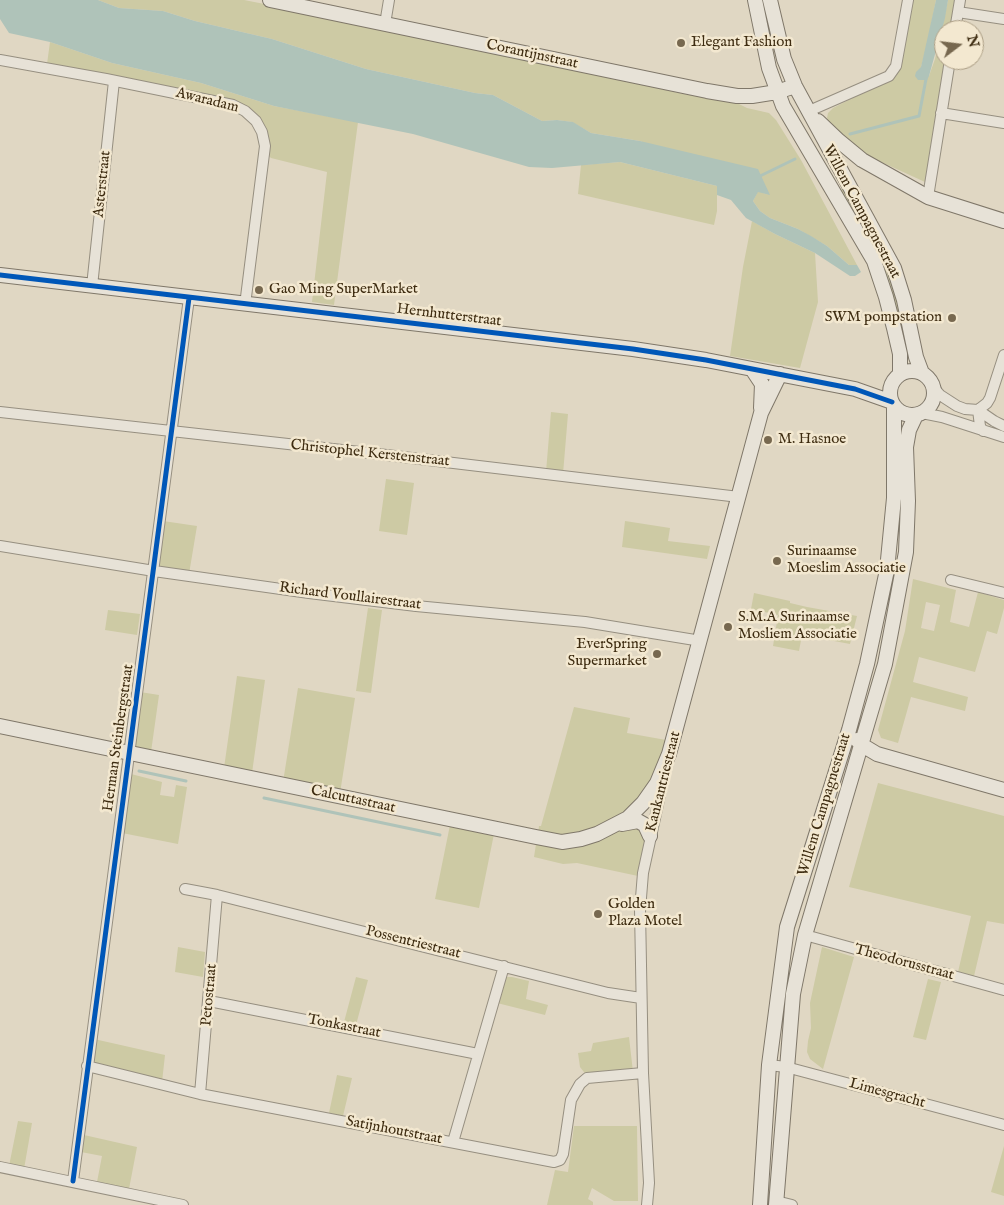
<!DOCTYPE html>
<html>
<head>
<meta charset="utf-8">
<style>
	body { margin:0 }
	#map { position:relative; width:1004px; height:1205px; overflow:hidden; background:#e0d7c3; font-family:"IM FELL English",serif }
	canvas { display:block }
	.north { position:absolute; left:934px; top:20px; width:50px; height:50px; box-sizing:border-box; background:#f3e8d0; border:1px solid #ab9d84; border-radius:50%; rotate:75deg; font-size:14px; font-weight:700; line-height:20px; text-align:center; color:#3e2c11 }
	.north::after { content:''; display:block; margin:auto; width:18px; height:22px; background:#77684f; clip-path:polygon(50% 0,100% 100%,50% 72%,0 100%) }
</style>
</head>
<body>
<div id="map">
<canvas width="1004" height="1205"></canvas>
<div class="north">N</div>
</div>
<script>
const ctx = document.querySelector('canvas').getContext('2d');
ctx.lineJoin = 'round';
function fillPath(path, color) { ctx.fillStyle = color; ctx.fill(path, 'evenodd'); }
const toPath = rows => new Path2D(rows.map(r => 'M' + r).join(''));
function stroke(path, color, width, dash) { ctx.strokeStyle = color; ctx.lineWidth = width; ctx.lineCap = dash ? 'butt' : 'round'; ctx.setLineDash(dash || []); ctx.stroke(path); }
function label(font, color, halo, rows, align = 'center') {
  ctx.font = font + ' "IM FELL English",serif'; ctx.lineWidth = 5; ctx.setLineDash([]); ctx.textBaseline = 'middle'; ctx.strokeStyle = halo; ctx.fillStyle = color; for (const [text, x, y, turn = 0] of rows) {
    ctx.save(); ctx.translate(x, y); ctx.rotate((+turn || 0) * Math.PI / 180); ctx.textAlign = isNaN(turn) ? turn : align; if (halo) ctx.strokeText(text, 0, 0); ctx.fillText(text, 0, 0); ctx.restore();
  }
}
fillPath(toPath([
	[98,0,244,0,351,21,679,93,737,103,747,108,769,113,776,120,801,160,857,265,849,265,827,246,798,229,770,218,760,211,753,201,758,191,769,195,640,141,591,133,572,122,557,120,542,121,493,95,475,93,366,69,272,39,195,21,163,11,119,8],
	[912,0,936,0,927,45,920,71,929,76,935,59,948,0,956,0,951,30,944,30,944,60,946,60,925,182,866,155,849,142,830,124,827,118,828,113,833,108,896,76,899,68],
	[50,42,112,63,201,83,274,106,358,122,334,305,312,302,327,172,271,158,266,153,249,111,47,64],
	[620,162,717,186,717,211,714,225,578,194,581,165],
	[842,189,844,189,887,266,901,313,899,318,897,319,840,190],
	[752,221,775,234,815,253,818,302,800,368,730,356,743,267],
	[551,412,568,414,563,474,546,472],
	[386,479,414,483,407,535,379,531],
	[163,521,197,526,189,574,159,567],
	[625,521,670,528,668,541,710,546,707,559,622,547],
	[913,579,956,590,950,622,969,627,978,592,1004,600,1004,608,997,634,987,631,975,672,919,657,913,682,968,697,965,711,911,697,898,743,881,738,878,730,905,631],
	[926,602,940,605,934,631,921,628],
	[754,593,790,601,790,603,807,607,857,616,850,644,802,635,799,651,773,646,778,615,751,609],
	[368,608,382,610,371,693,356,691],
	[108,610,140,614,137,635,105,630],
	[237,676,265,680,252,773,224,768],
	[298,688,355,698,340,793,283,782],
	[140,692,159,695,151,752,135,749],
	[574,707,630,718,627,733,666,740,660,767,642,800,604,827,562,836,538,834,539,826,541,826],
	[131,774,162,782,160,795,174,797,176,785,187,787,178,844,122,833],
	[878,783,1004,816,1004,924,987,921,974,976,958,972,971,916,849,887],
	[450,825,494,834,479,908,435,899],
	[637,827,645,833,645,846,638,876,577,863,563,864,534,857,536,844,560,848,575,847,628,828],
	[178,947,205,952,203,977,175,972],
	[822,947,854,957,823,1069,810,1059,807,1052,808,1041,811,1028,810,1003],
	[356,977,368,980,356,1025,344,1022],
	[507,977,512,977,529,981,526,999,548,1005,545,1015,497,1003,504,979],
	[928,979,941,982,926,1040,913,1037],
	[629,1037,633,1072,587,1076,580,1067,578,1053,591,1051,593,1043],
	[94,1039,165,1055,162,1082,95,1065,93,1061],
	[337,1075,352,1078,343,1116,329,1113],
	[18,1121,32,1123,24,1169,9,1166],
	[574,1126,637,1126,638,1201,614,1201,592,1188,588,1199,593,1202,593,1205,547,1205,555,1170,568,1172],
	[84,1135,137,1147,129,1189,97,1182,102,1156,81,1152],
	[1004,1146,1004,1196,991,1192]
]), '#cdcaa4');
fillPath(toPath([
	[0,0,98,0,119,8,163,11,195,21,272,39,366,69,475,93,493,95,542,121,557,120,573,122,591,133,640,141,758,169,770,195,758,192,753,201,760,211,770,218,798,229,811,236,827,246,849,265,857,265,861,272,855,276,850,276,815,253,775,234,746,218,731,200,717,195,717,186,620,162,552,168,529,167,413,134,274,106,201,83,112,63,50,42,9,33,0,19],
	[936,0,948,0,945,18,929,76,927,80,918,80,915,76,916,72,921,67]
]), '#afc3b9');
stroke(toPath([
	[850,134,919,116,926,79],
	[760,176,795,159],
	[139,771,186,781],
	[264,798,440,835]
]), '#afc3b9', 3);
const street = toPath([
	[958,12,1004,19],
	[385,24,389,0],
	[955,30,960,0],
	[0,60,106,79,233,105,245,111,256,121,262,132,265,146,245,305],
	[809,111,889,76,896,66,908,0],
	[941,113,1004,123],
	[928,197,950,60],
	[92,286,114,81],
	[934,388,940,395,957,406,965,409,978,410,994,421,1004,426],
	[0,412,378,454,739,497],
	[922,413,942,417,1004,437],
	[983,431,980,426,978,410,987,403,990,398,1004,355],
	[0,546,154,571,309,593,416,606,585,622,701,641],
	[951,580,1004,593],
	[185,889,217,895,608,993,641,998],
	[805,935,1004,990],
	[209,1001,478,1054],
	[769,1065,786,1067,1004,1125],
	[87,1066,200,1094,554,1162,560,1160,563,1154,571,1100,580,1084,587,1078,643,1073],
	[200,1094,217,895],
	[453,1142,504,966],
	[0,1167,183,1205],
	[73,1181,189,298],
	[776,1201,792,1205],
	[647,1205,649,1183,643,1073,640,910,643,873,664,777]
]);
const secondary = toPath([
	[270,0,707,91,737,96,752,96,777,92,795,86],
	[755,0,769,68,783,106,874,261,886,297,894,328,900,354,900,374],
	[770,0,784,59,795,86,894,268,904,300,916,357,922,373],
	[818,121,839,141,862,160,928,197,1004,221],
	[0,275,633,349,706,360,855,389,892,402],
	[752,369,762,384,761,408],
	'890 393a22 22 0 1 1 44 0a22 22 0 1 1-44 0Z',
	[0,726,536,837,562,842,581,839,597,834,628,818,643,803,657,783,669,754,761,413,780,374],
	[857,740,862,745,877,754,1004,790],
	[622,824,638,821,645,825,650,836],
	[760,1205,769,1065,787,927,849,730,867,664,887,570,894,498,894,407],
	[776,1205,793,994,805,935,885,664,906,552,908,501,906,447,909,430,916,415]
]);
stroke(street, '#968f80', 12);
stroke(secondary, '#7f7769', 16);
stroke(street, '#e7e2d7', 10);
stroke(secondary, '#e7e2d7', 14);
stroke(toPath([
	[0,275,633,349,706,360,855,389,892,402],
	[73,1181,189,298]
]), '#0057b8', 5);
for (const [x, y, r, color] of [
	[681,43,5,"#77684f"],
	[259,290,5,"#77684f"],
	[952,318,5,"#77684f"],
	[768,440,5,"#77684f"],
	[777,561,5,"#77684f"],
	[728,627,5,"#77684f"],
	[657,654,5,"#77684f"],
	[598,914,5,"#77684f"]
]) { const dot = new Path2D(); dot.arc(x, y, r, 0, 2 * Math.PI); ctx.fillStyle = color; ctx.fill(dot); stroke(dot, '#f3e8d0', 2); }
label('15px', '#3e2c11', '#f3e8d0', [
	["Elegant Fashion",691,43],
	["Gao Ming SuperMarket",269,290],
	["SWM pompstation",942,318,"right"],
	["M. Hasnoe",778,440],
	["Surinaamse",787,552],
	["Moeslim Associatie",787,569],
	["S.M.A Surinaamse",738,618],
	["Mosliem Associatie",738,635],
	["EverSpring",647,645,"right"],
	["Supermarket",647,662,"right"],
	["Golden",608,905],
	["Plaza Motel",608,922]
], 'left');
label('15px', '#3e2c11', '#f3e8d0', [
	["Corantijnstraat",532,55,12],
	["Awaradam",207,101,14],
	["Asterstraat",103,184,-84],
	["Willem Campagnestraat",861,212,62],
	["Hernhutterstraat",449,316,7],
	["Christophel Kerstenstraat",370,454,6],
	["Richard Voullairestraat",350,597,7],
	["Herman Steinbergstraat",119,738,-82],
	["Kankantriestraat",664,782,-76],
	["Calcuttastraat",353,800,12],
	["Willem Campagnestraat",825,805,-73],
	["Possentriestraat",413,943,14],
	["Theodorusstraat",904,963,15],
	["Petostraat",210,995,-85],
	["Tonkastraat",344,1027,11],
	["Limesgracht",887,1094,15],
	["Satijnhoutstraat",394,1131,11]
]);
</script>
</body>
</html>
